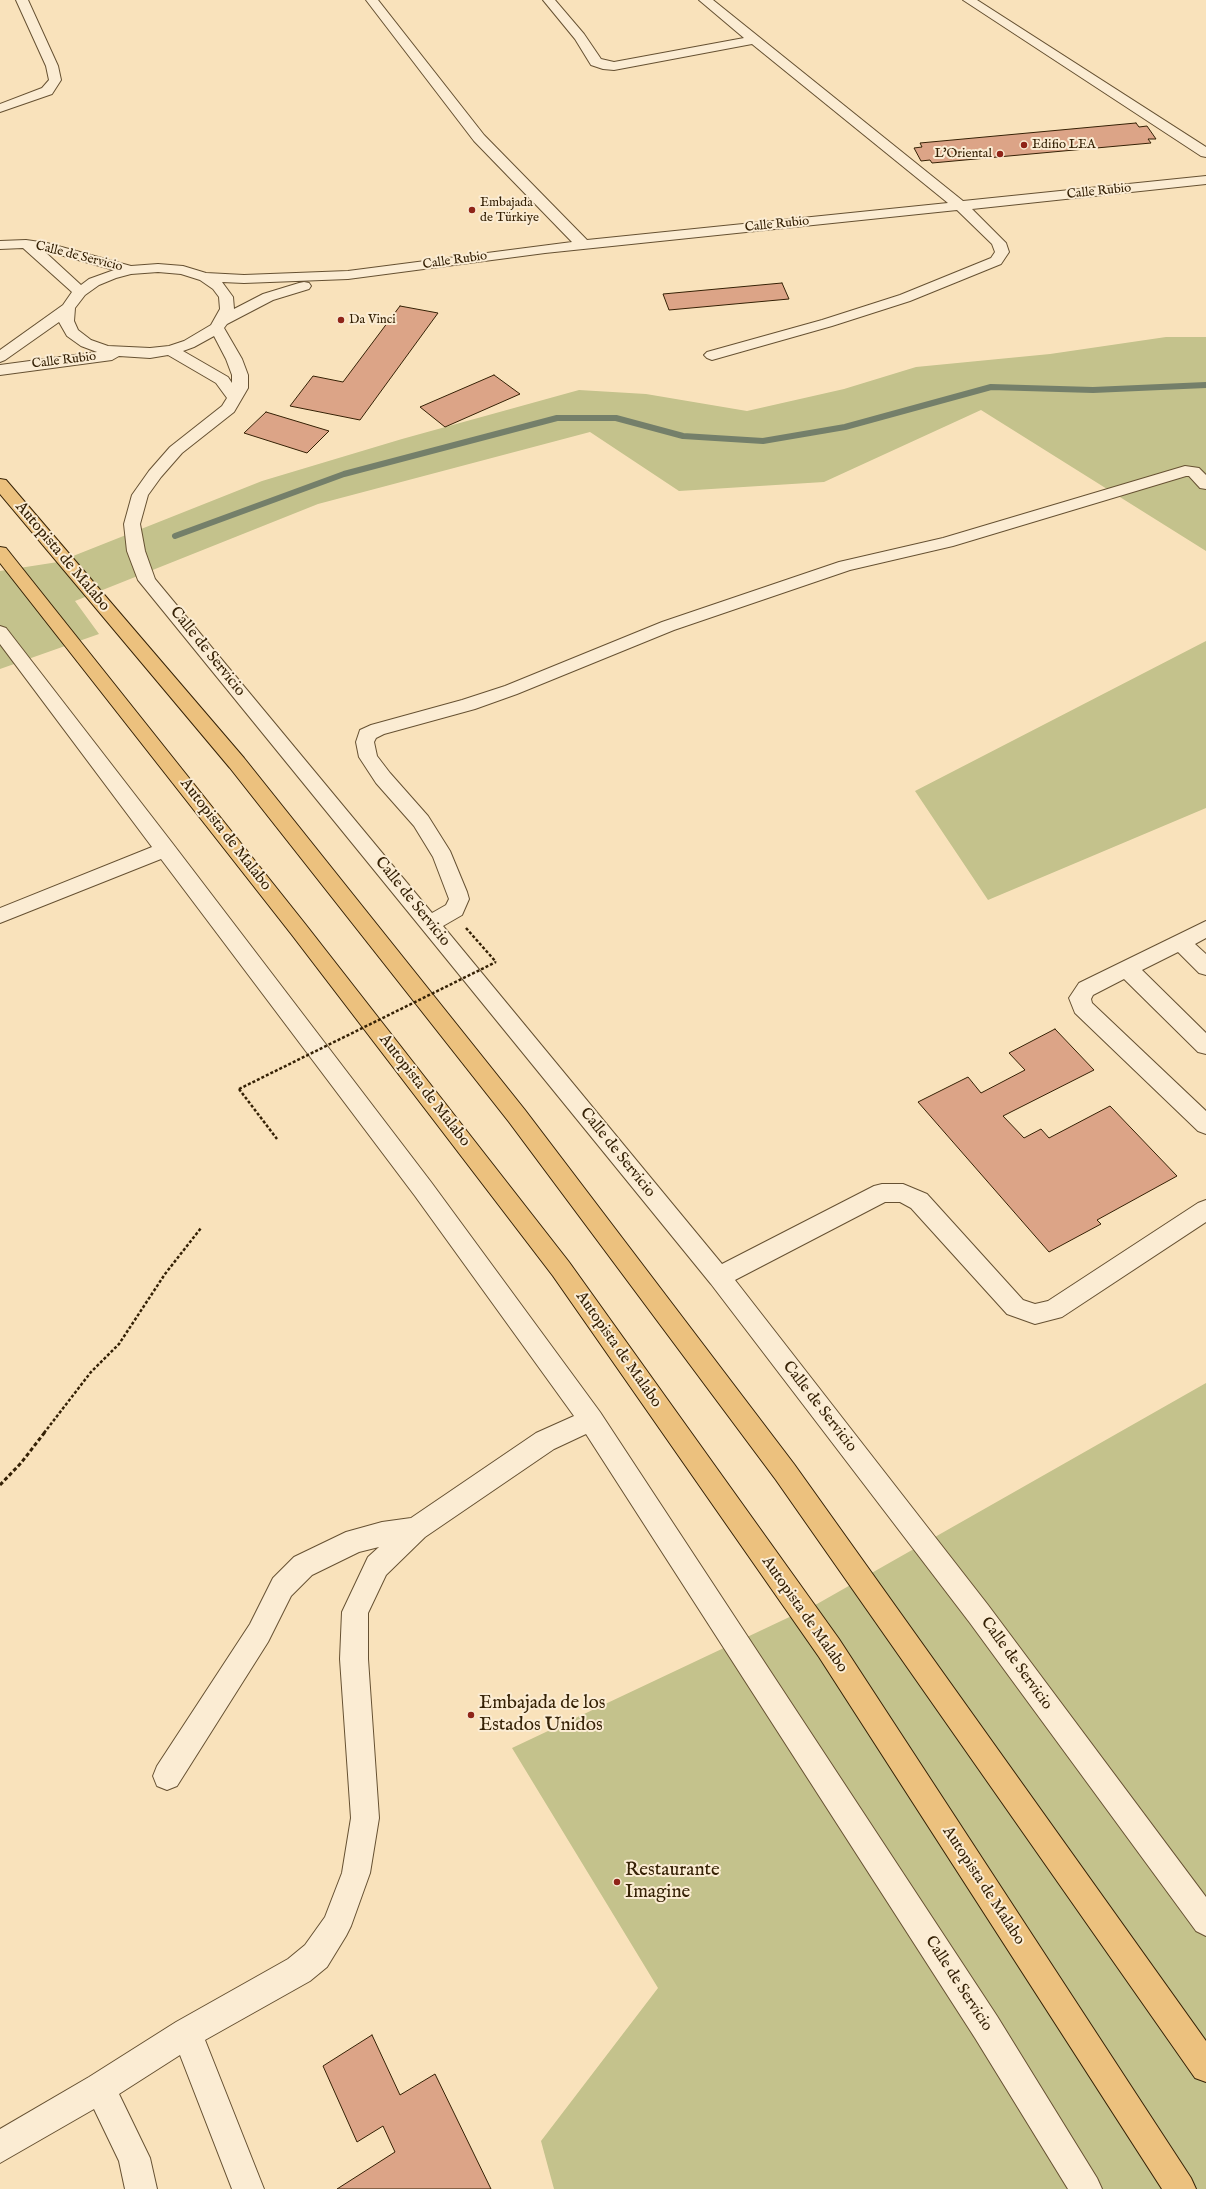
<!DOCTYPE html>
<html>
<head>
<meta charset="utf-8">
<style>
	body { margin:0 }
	canvas { display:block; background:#f9e2bb }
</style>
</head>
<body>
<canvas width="1206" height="2189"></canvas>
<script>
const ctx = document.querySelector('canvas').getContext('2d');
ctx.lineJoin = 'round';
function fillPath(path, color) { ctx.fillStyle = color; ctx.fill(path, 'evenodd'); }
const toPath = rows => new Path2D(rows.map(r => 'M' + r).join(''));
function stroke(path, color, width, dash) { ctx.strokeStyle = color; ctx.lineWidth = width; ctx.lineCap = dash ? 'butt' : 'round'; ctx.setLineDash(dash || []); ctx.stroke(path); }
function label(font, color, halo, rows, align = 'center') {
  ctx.font = font + ' "IM FELL English",serif'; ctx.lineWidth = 4; ctx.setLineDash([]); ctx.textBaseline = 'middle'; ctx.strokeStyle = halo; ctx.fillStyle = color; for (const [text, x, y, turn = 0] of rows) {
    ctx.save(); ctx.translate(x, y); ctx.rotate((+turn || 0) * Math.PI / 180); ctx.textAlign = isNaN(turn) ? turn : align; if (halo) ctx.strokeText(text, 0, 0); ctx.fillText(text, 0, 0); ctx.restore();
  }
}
fillPath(toPath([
	[1166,337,1206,337,1206,551,981,410,824,482,679,491,590,432,318,504,75,601,99,634,0,669,0,571,58,562,262,481,402,439,579,390,646,394,747,411,844,389,916,367,1050,354],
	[1206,641,1206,808,988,900,915,791],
	[1206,1383,1206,2189,554,2189,541,2141,658,1988,512,1748,817,1604]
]), '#c4c28c');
stroke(toPath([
	[175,536,344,474,557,418,616,418,683,436,763,441,845,427,991,387,1093,390,1206,385]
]), '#747f6a', 6);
const building = toPath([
	[1136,123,1139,127,1147,126,1156,139,1148,139,1151,143,932,163,930,160,921,161,914,148,922,147,920,143,1136,123],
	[782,283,789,299,669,310,663,294,782,283],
	[400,306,438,313,360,420,290,406,313,376,343,382,400,306],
	[494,375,520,394,445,427,420,407,494,375],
	[266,412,329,431,307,453,244,433,266,412],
	[1055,1029,1094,1070,1003,1116,1024,1138,1041,1129,1049,1138,1110,1106,1177,1176,1097,1220,1101,1224,1049,1252,918,1102,968,1077,981,1093,1025,1070,1009,1053,1055,1029],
	[372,2035,400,2095,435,2074,491,2189,337,2189,395,2152,383,2126,357,2142,323,2066,372,2035]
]);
fillPath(building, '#dca487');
stroke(building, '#352105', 1);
const minor = toPath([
	[16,0,28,0,58,66,61,80,52,94,0,112,0,104,42,88,49,80,46,66,16,0],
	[366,0,378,0,484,135,587,240,948,203,752,44,614,70,603,69,591,65,575,39,543,0,555,0,584,34,601,59,614,62,744,38,699,0,713,0,963,201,1206,176,1206,184,972,209,1006,243,1009,252,1001,264,910,301,832,326,712,360,707,358,704,355,707,352,822,320,900,295,991,258,995,252,992,244,957,210,545,253,348,279,244,283,222,282,233,297,234,309,263,294,299,283,304,282,309,283,311,286,309,289,273,300,227,324,224,328,242,359,248,375,248,388,234,412,182,453,161,477,148,495,140,524,145,551,155,579,432,913,446,905,449,899,433,857,414,826,376,783,359,757,356,742,360,730,371,725,462,700,505,686,662,622,839,562,943,538,1185,466,1199,468,1206,475,1206,489,1200,488,1189,476,1186,476,953,546,850,570,674,630,517,694,475,709,384,734,376,738,374,742,377,756,390,773,428,816,450,851,467,892,469,899,462,915,443,926,722,1264,874,1186,882,1184,903,1184,927,1194,1023,1300,1035,1304,1048,1301,1198,1203,1206,1200,1206,1222,1062,1317,1035,1324,1007,1314,911,1208,900,1202,885,1202,735,1280,988,1605,1206,1897,1206,1936,1196,1931,970,1623,711,1284,138,580,127,551,124,524,132,495,149,471,170,447,222,406,227,398,216,383,168,355,150,358,119,356,112,360,0,375,0,365,97,352,81,346,67,336,59,322,5,360,0,362,0,350,63,305,72,292,23,248,0,249,0,241,26,240,47,243,131,266,158,264,183,266,206,273,244,275,348,271,572,242,474,141,366,0],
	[44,251,46,251,114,270,89,279,81,285,44,251],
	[158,272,181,274,200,280,213,289,219,297,220,309,211,325,184,341,169,346,150,348,108,346,91,340,78,330,74,321,75,308,85,295,99,285,116,278,131,274,158,272],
	[214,336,226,359,232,375,232,383,228,377,183,351,194,347,214,336],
	[963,0,977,0,1206,147,1206,157,1201,156,963,0],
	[0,626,6,628,173,844,431,1182,600,1412,997,2016,1097,2178,1102,2189,1068,2189,975,2038,586,1434,554,1449,425,1537,386,1575,368,1613,368,1659,379,1818,370,1873,351,1926,346,1936,327,1967,310,1981,205,2040,264,2189,232,2189,180,2055,119,2094,150,2158,157,2189,125,2189,119,2161,94,2109,0,2163,0,2129,89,2077,176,2022,288,1959,305,1945,325,1917,342,1873,351,1818,340,1659,342,1612,368,1557,379,1547,359,1552,312,1575,291,1596,268,1642,177,1786,167,1790,157,1786,153,1776,157,1766,250,1624,273,1578,294,1557,346,1532,382,1522,411,1518,536,1433,574,1416,415,1196,161,859,0,923,0,908,152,847,0,644,0,626],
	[1206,921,1206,938,1195,944,1206,954,1206,975,1199,973,1178,952,1142,970,1206,1033,1206,1054,1198,1052,1124,979,1093,995,1091,999,1092,1003,1206,1111,1206,1134,1198,1131,1075,1013,1069,998,1079,983,1206,921]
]);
const highway = toPath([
	[0,479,6,480,244,758,525,1110,794,1464,1206,2041,1206,2082,1195,2078,776,1480,509,1122,230,768,0,494,0,479],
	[0,547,6,548,306,925,569,1262,839,1639,1191,2178,1196,2189,1162,2189,819,1657,553,1276,292,935,0,563,0,547]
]);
stroke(minor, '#665132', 2);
stroke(highway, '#352105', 2);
stroke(toPath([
	[466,928,496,962],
	[239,1089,277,1139],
	[44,1433,91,1372,119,1344,165,1274,201,1228]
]), '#352105', 2.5, [3, 2]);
stroke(toPath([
	[0,1485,21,1463,45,1432]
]), '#352105', 3, [4, 2.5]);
fillPath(minor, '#fbecd3');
fillPath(highway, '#ecc17e');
stroke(toPath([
	[239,1089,496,962]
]), '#352105', 2.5, [3, 2]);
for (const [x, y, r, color] of [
	[1024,145,4,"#8f2418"],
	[1000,154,4,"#8f2418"],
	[472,210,4,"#8f2418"],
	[341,320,4,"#8f2418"],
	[471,1715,4,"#8f2418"],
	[617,1882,4,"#8f2418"]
]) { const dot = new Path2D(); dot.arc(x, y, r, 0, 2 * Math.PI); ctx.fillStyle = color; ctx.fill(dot); stroke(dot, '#fbecd3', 1.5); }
label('13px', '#352105', '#fbecd3', [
	["Edifio LEA",1032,145],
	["L'Oriental",992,154,"right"],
	["Embajada",480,203],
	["de Türkiye",480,218],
	["Da Vinci",349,320]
], 'left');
label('13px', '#352105', '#fbecd3', [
	["Calle Rubio",1099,192,-6],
	["Calle Rubio",777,225,-6],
	["Calle de Servicio",79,257,14],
	["Calle Rubio",455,261,-8],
	["Calle Rubio",64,361,-7]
]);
label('16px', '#352105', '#fbecd3', [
	["Autopista de Malabo",62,557,50],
	["Calle de Servicio",207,652,51],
	["Autopista de Malabo",225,835,52],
	["Calle de Servicio",412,902,51],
	["Autopista de Malabo",424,1091,52],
	["Calle de Servicio",617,1153,51],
	["Autopista de Malabo",618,1350,55],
	["Calle de Servicio",819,1407,52],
	["Autopista de Malabo",804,1615,55],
	["Calle de Servicio",1016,1664,54],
	["Autopista de Malabo",983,1886,57],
	["Calle de Servicio",958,1984,57]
]);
label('19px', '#352105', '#fbecd3', [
	["Embajada de los",479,1704],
	["Estados Unidos",479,1726],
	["Restaurante",625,1871],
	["Imagine",625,1893]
], 'left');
</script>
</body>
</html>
